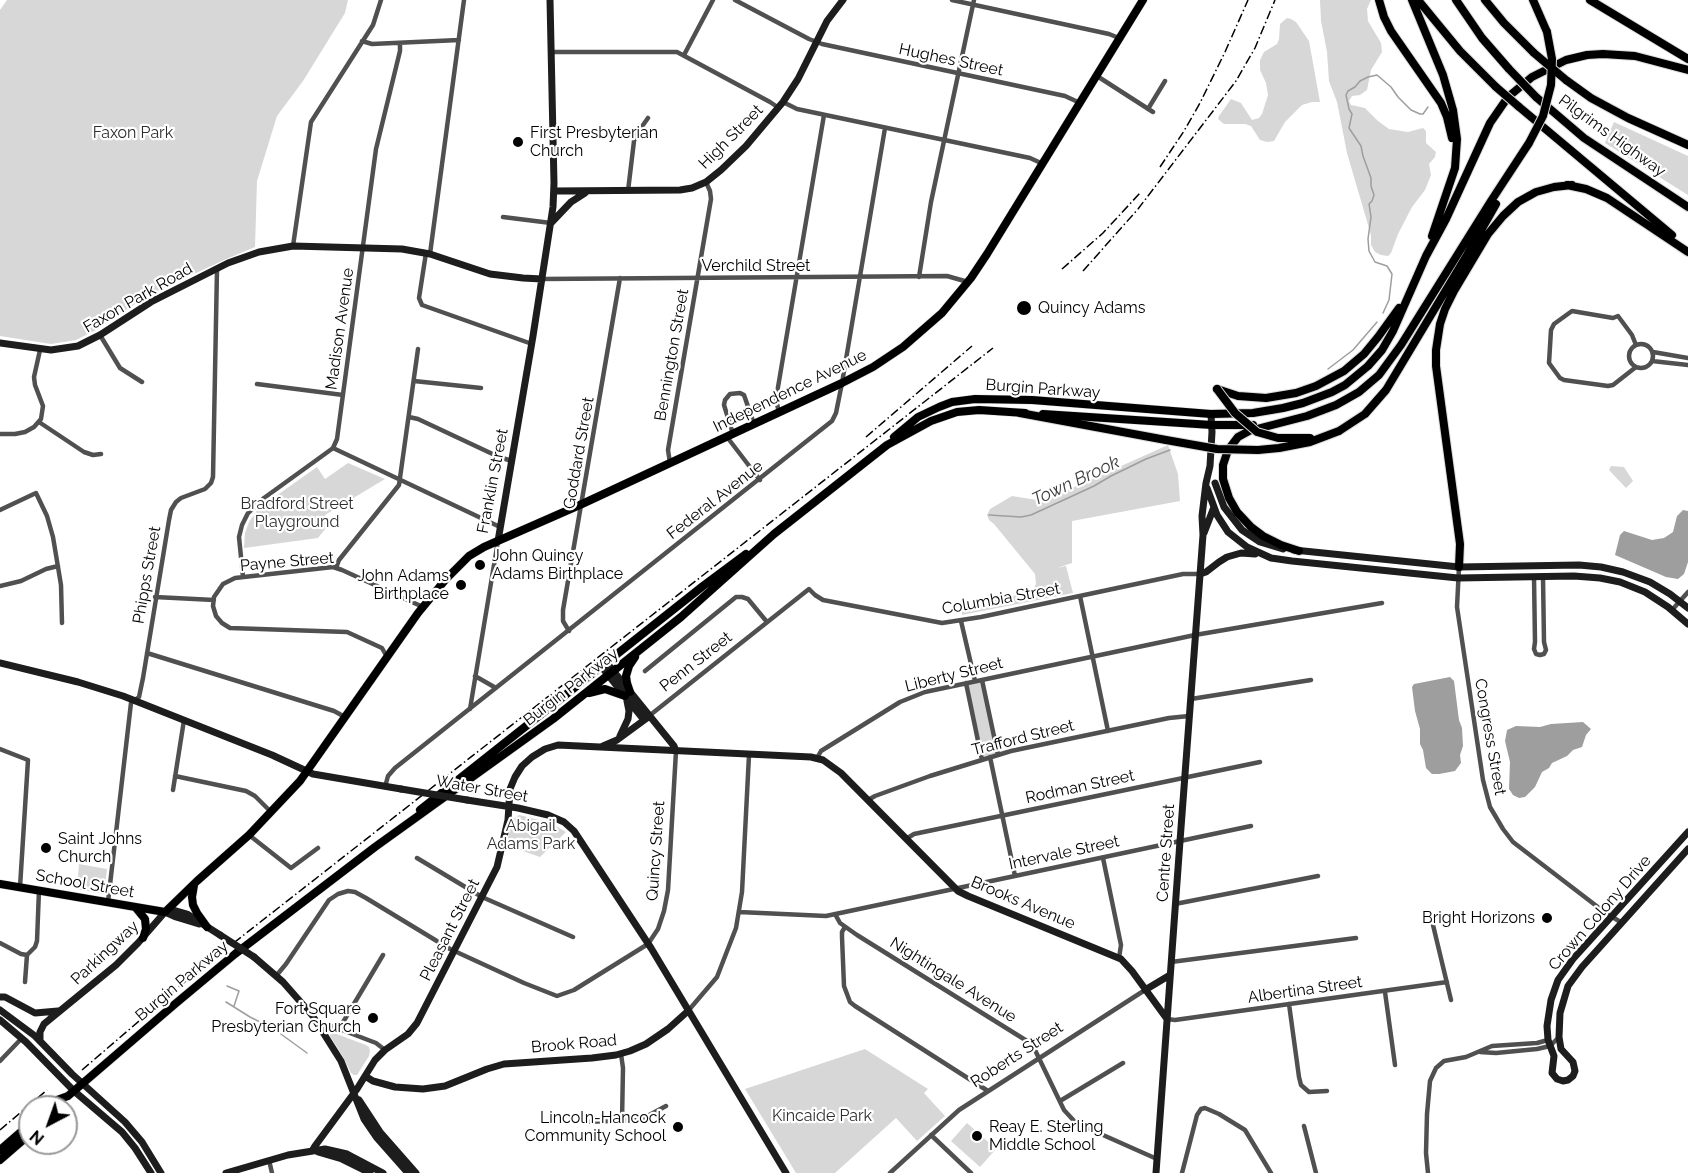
<!DOCTYPE html>
<html>
<head>
<meta charset="utf-8">
<style>
	body { margin:0 }
	#map { position:relative; width:1688px; height:1173px; overflow:hidden; background:#fff; font-family:Raleway,sans-serif }
	canvas { display:block }
	.north { position:absolute; left:18px; top:1095px; width:60px; height:60px; box-sizing:border-box; background:#fff; border:2px solid #999; border-radius:50%; rotate:221deg; font-size:16px; font-weight:700; line-height:24px; text-align:center; color:#000 }
	.north::after { content:''; display:block; margin:auto; width:21px; height:27px; background:#000; clip-path:polygon(50% 0,100% 100%,50% 72%,0 100%) }
</style>
</head>
<body>
<div id="map">
<canvas width="1688" height="1173"></canvas>
<div class="north">N</div>
</div>
<script>
const ctx = document.querySelector('canvas').getContext('2d');
ctx.lineJoin = 'round';
function fillPath(path, color) { ctx.fillStyle = color; ctx.fill(path, 'evenodd'); }
const toPath = rows => new Path2D(rows.map(r => 'M' + r).join(''));
function stroke(path, color, width, dash) { ctx.strokeStyle = color; ctx.lineWidth = width; ctx.lineCap = dash ? 'butt' : 'round'; ctx.setLineDash(dash || []); ctx.stroke(path); }
function label(font, color, halo, rows, align = 'center') {
  ctx.font = font + ' Raleway,sans-serif'; ctx.lineWidth = 4.5; ctx.setLineDash([]); ctx.textBaseline = 'middle'; ctx.strokeStyle = halo; ctx.fillStyle = color; for (const [text, x, y, turn = 0] of rows) {
    ctx.save(); ctx.translate(x, y); ctx.rotate((+turn || 0) * Math.PI / 180); ctx.textAlign = isNaN(turn) ? turn : align; if (halo) ctx.strokeText(text, 0, 0); ctx.fillText(text, 0, 0); ctx.restore();
  }
}
fillPath(toPath([
	[7,0,348,0,345,13,303,81,277,116,257,181,255,247,224,260,147,296,96,330,76,340,51,344,0,336,0,10],
	[1320,0,1371,0,1367,9,1368,21,1381,43,1382,52,1371,70,1367,90,1360,95,1352,96,1349,101,1351,105,1365,108,1378,121,1389,129,1408,132,1423,128,1426,131,1426,143,1436,152,1435,157,1429,164,1431,175,1425,190,1412,207,1398,234,1391,253,1388,256,1381,255,1375,252,1371,245,1371,235,1347,153,1337,102,1329,81,1327,52,1321,21],
	[1287,18,1291,19,1296,22,1309,41,1320,102,1312,102,1302,105,1285,122,1274,141,1267,142,1260,140,1251,126,1245,124,1224,124,1218,119,1219,116,1231,99,1241,103,1252,120,1259,118,1262,114,1268,95,1266,83,1260,70,1260,60,1264,52,1277,44,1279,39,1280,24],
	[1614,122,1688,156,1688,195,1605,143],
	[1168,445,1178,474,1180,501,1072,521,1072,563,1057,568,1066,566,1073,593,962,615,962,608,963,606,1028,593,1033,590,1036,584,1035,574,994,524,989,520,987,515,990,509,1012,496,1043,501],
	[348,463,385,479,325,515,330,523,318,538,244,548,245,533,249,522,259,508,317,467,325,479],
	[1611,466,1624,467,1633,481,1626,488,1609,470],
	[982,680,998,755,982,760,966,683],
	[519,815,551,823,566,832,540,857,506,845,513,819],
	[79,864,107,869,104,894,77,889],
	[331,1032,366,1045,369,1047,370,1051,369,1056,357,1075,354,1075,351,1073,342,1055,330,1036],
	[865,1049,928,1089,924,1093,945,1116,917,1141,896,1118,835,1173,796,1173,745,1089],
	[967,1123,996,1149,980,1167,951,1141]
]), '#d7d7d7');
fillPath(toPath([
	[1683,510,1688,511,1688,562,1684,574,1678,579,1666,577,1615,555,1620,535,1624,531,1652,540,1664,538,1673,532,1677,516],
	[1450,677,1454,681,1459,720,1462,728,1463,746,1460,755,1461,763,1455,771,1439,774,1432,774,1426,768,1423,750,1420,744,1420,729,1415,711,1412,687,1414,684],
	[1583,722,1591,729,1586,735,1582,747,1573,750,1567,756,1552,763,1549,768,1542,772,1535,787,1525,797,1519,798,1513,795,1509,789,1510,762,1505,741,1507,730,1516,726,1540,727,1551,724]
]), '#9e9e9e');
stroke(toPath([
	[1383,313,1389,300,1392,274,1387,266,1375,262,1369,251,1368,239,1371,217,1369,204,1372,201,1374,195,1371,186,1371,178,1363,156,1361,146,1349,128,1352,114,1349,109,1346,95,1348,91,1355,87,1360,81,1368,77,1377,75,1391,87,1398,97,1411,110,1420,114,1423,114,1428,107],
	[1328,369,1353,350,1377,322],
	[989,515,1021,517,1031,515,1094,486,1111,476,1146,459,1170,450],
	[227,986,239,991,234,1006],
	[226,1002,250,1017,274,1029,307,1053]
]), '#9e9e9e', 1.5);
const primary = toPath([
	[1043,414,1212,425],
	[894,437,918,417,939,407,952,402,975,399,1032,400,1211,414],
	[630,692,627,683,626,676,629,666,635,657],
	[589,693,605,689,625,696],
	[420,810,703,586,746,554],
	[0,884,165,912,197,881,249,835,300,781,418,613,446,579,469,556,484,547,582,504,842,383,873,367,903,347,942,313,971,278,987,254,1143,0],
	[194,885,192,897,193,905,197,913,207,927],
	[136,908,145,919,146,929,143,938],
	[49,1107,57,1100,68,1096,175,1004,235,954,375,847,553,719,681,617,774,534,887,445,931,421,957,412,979,410,1025,413],
	[0,1150,30,1124],
	[0,1160,30,1134]
]);
const highway = toPath([
	[1379,0,1384,17,1391,31,1441,103,1447,117,1452,138],
	[1412,0,1443,75,1453,110,1457,139,1455,168,1432,236],
	[1418,0,1460,51,1496,87],
	[1456,0,1482,38,1509,69],
	[1485,0,1504,23,1534,53],
	[1533,0,1547,32],
	[1590,0,1688,59],
	[1566,80,1591,98,1628,118,1688,145],
	[1536,97,1584,138,1688,207],
	[1518,106,1672,235],
	[1567,185,1586,189,1607,198,1688,252],
	[1217,389,1238,396,1266,398,1296,393,1316,386,1344,371,1364,354,1378,337,1399,308],
	[1020,413,1166,440],
	[1211,414,1253,413,1283,408,1303,403,1332,392,1345,385,1368,366,1382,350,1393,331,1426,256,1446,219,1490,123,1508,97,1532,77,1566,60,1587,55,1603,54,1635,56,1688,70],
	[1212,425,1253,425],
	[1339,431,1365,414,1386,390,1467,255,1496,204],
	[1299,551,1281,545,1263,536,1251,527,1237,512,1229,498,1223,479,1223,465,1228,450,1238,437,1249,431,1307,416,1336,405,1359,392,1379,375,1401,345,1491,201,1529,143],
	[1459,567,1460,544,1436,366,1436,350,1440,324,1445,309,1454,291,1488,234,1503,216,1518,202,1536,192,1554,187,1572,185]
]);
stroke(primary, '#dbdbdb', 9);
stroke(highway, '#dbdbdb', 10);
stroke(toPath([
	[735,0,809,39,822,44,1065,96,1080,103],
	[952,0,1109,34,1119,38],
	[362,41,372,44,459,40],
	[551,52,677,52,770,102,779,108],
	[684,55,713,0],
	[1097,76,1153,112],
	[783,102,797,109,1030,158,1043,164],
	[1148,109,1165,81],
	[628,191,634,141,636,135,648,118],
	[503,217,551,223],
	[293,246,311,122,373,25,381,0],
	[426,253,419,298,422,305,532,344],
	[430,254,464,0],
	[919,277,931,202,974,0],
	[542,279,947,276,968,282],
	[100,335,120,368,142,382],
	'1629 356a12 12 0 1 1 24 0a12 12 0 1 1-24 0Z',
	[1653,352,1688,358],
	[1652,361,1688,365],
	[1636,367,1613,385,1608,386,1564,380,1560,378,1549,363,1551,330,1554,324,1572,311,1613,318,1618,316,1632,335,1636,345],
	[414,381,481,388],
	[257,384,343,395],
	[779,413,776,399,824,115],
	[409,417,418,419,499,457,512,461],
	[39,422,84,452,93,455,101,454],
	[0,434,15,434,25,432,34,427,41,419,43,406,35,385,34,377,40,350],
	[733,434,724,405,725,400,730,394,740,393,744,395,754,424],
	[727,437,760,480],
	[333,448,500,527],
	[670,463,668,450,711,199,710,191,706,182],
	[0,510,36,493,47,516,53,537,61,585,62,623],
	[1459,567,1457,607,1483,780,1490,807,1503,829,1513,842,1603,911,1622,923],
	[336,568,339,560,399,485,418,349],
	[243,577,239,537,242,525,248,513,264,498,329,451,333,448,337,439,376,149,400,51,400,43],
	[1534,577,1535,642,1534,649,1536,654,1540,655,1544,654,1546,650,1544,642,1543,577],
	[0,586,21,581,46,569,58,566],
	[1080,596,1108,731],
	[155,597,214,600],
	[1672,610,1688,592],
	[961,621,975,681],
	[569,631,563,621,563,610,620,278],
	[147,653,334,711,345,717],
	[387,657,382,648,347,632,230,628,222,623,216,616,213,606,214,597,223,584,235,578,333,567,342,570,423,607],
	[645,671,736,597,742,597,748,599,767,622],
	[475,676,496,688],
	[982,680,998,755],
	[966,683,982,760],
	[1191,699,1311,680],
	[470,709,498,541],
	[649,716,809,589,815,595,823,600,942,623,981,617,1183,574,1200,574],
	[0,749,28,760,20,887],
	[990,757,1015,876],
	[817,758,821,751,900,702,925,692,1195,635,1382,603],
	[175,776,246,791,255,796,271,812],
	[385,787,388,776,395,768,832,421,836,413,842,383,885,128],
	[173,790,184,720],
	[868,800,875,796,930,776,1011,751,1169,718,1189,716],
	[249,835,291,868,318,848],
	[906,839,914,834,1260,762],
	[417,858,482,897,573,937],
	[1103,858,1121,945,1119,958],
	[108,902,131,703,139,697,143,678,169,520,171,510,176,502,181,498,205,489,211,483,213,477,217,269],
	[1175,904,1318,876],
	[739,912,826,916,1251,826],
	[835,914,840,923,857,935,1027,1041,1035,1050,1064,1110,1076,1123,1157,1159],
	[1433,925,1451,1000],
	[845,927,842,932,842,937,844,986,850,1002,855,1006,988,1091],
	[0,943,21,954,27,955],
	[1171,962,1356,938],
	[276,976,286,964,329,900,338,894,348,891,355,892,366,898,450,949,524,983,557,996,574,990,648,944,658,929,664,911,668,890,676,751],
	[25,982,27,955,35,947,37,941,39,890],
	[1385,992,1395,1065],
	[1289,1004,1299,1077,1301,1085,1309,1092,1327,1091],
	[688,1011,717,977,736,928,742,892,749,755],
	[1167,1019,1175,1020,1447,982],
	[319,1025,323,1024,329,1025,376,1043,385,1050],
	[339,1029,383,955],
	[1480,1052,1496,1053,1537,1049,1550,1046,1559,1037],
	[621,1054,623,1068,622,1121],
	[0,1061,22,1038],
	[1060,1101,1123,1063],
	[582,1122,640,1120,666,1106],
	[1304,1126,1316,1173],
	[931,1135,971,1173],
	[269,1160,272,1173],
	[890,1173,959,1110,1145,990],
	[1182,1173,1197,1115,1201,1109,1205,1108,1219,1114,1245,1130,1271,1173],
	[1428,1173,1426,1153,1427,1114,1430,1081,1436,1068,1444,1061,1466,1057,1492,1046,1537,1043,1548,1040]
]), '#505050', 4.5);
stroke(toPath([
	[554,191,680,190,692,188,706,182,721,170,746,146,783,102,798,79,827,21,843,0],
	[551,223,571,202,585,193],
	[0,343,51,350,78,346,100,335,151,302,228,263,259,252,293,246,402,249,430,254,490,274,523,278,542,279],
	[1215,483,1224,507,1242,530,1260,542,1283,549],
	[1207,488,1217,515,1228,532,1247,547,1271,558,1292,561,1458,578,1574,576,1600,578,1620,582,1645,592,1668,607,1688,624],
	[1204,533,1214,507],
	[498,541,533,336,553,207,554,183,550,0],
	[1294,550,1459,567,1579,565,1601,567,1623,572,1650,582,1670,594,1688,608],
	[1200,574,1206,572,1219,562,1227,557,1241,553,1255,554],
	[606,662,674,746,676,751],
	[0,663,78,682,123,696,272,755,313,774,401,789],
	[601,666,644,720],
	[620,736,628,719,629,711,627,701],
	[603,746,617,740,647,718],
	[467,800,518,808,548,815,564,822,574,831,651,948,786,1173],
	[1688,832,1573,959,1558,980,1551,1000,1547,1026,1548,1040,1554,1056,1552,1073,1557,1079,1563,1081,1568,1080,1573,1076,1575,1071,1573,1062,1561,1049,1559,1037,1560,1013,1568,986,1582,967,1688,849],
	[165,912,173,910,187,914,220,935],
	[165,912,176,917,199,924],
	[254,957,283,982,312,1015,341,1061,364,1119,377,1138,408,1173],
	[1145,990,1170,975],
	[0,997,5,997,35,1013,58,1011],
	[0,1010,35,1036,72,1074,125,1122,142,1142,161,1173],
	[0,1020,26,1042,74,1091,122,1132,135,1148,151,1173],
	[40,1041,40,1032,44,1024,116,965,138,943,165,912],
	[365,1076,373,1081,395,1087,423,1089,445,1086,487,1069,504,1064,592,1058,616,1055,630,1051,646,1044,668,1029,688,1011],
	[359,1100,380,1132,416,1173],
	[312,1151,315,1146,357,1089,375,1060,385,1050,408,1034,417,1023,497,867,508,820,510,789,515,777,522,766,532,757,545,749,558,745,811,757,823,760,841,773,958,891,968,896,1121,959,1132,971,1167,1019],
	[318,1152,342,1159,370,1173],
	[226,1173,288,1155,325,1149,347,1154,383,1173],
	[1156,1173,1180,841,1203,535,1202,516,1206,483,1210,466,1212,432,1211,414]
]), '#1d1d1d', 7);
stroke(primary, '#000', 8);
stroke(highway, '#000', 8);
stroke(toPath([
	[1160,167,1184,131,1200,103,1225,52,1248,0],
	[1062,269,1103,233,1140,193],
	[1083,271,1138,209,1236,81,1255,48,1275,0],
	[866,437,972,346],
	[82,1070,194,974,993,348],
	[0,1130,47,1090]
]), '#000', 1.5, [9, 3, 1.5, 3]);
const highwayBridge = toPath([
	[1534,53,1566,80],
	[1509,69,1536,97],
	[1496,87,1518,106],
	[1529,143,1543,116,1551,85,1552,59,1547,32],
	[1217,389,1235,413,1257,432,1278,438,1310,438],
	[1166,440,1217,449,1258,450,1279,448,1310,442,1339,431]
]);
stroke(highwayBridge, '#dbdbdb', 10, []);
stroke(toPath([
	[401,789,467,800],
	[220,935,254,957]
]), '#1d1d1d', 7);
stroke(highwayBridge, '#000', 8);
for (const [x, y, r, color] of [
	[518,142,6,"#000"],
	[1024,308,8,"#000"],
	[480,565,6,"#000"],
	[461,585,6,"#000"],
	[46,848,6,"#000"],
	[1547,918,6,"#000"],
	[373,1018,6,"#000"],
	[678,1127,6,"#000"],
	[977,1136,6,"#000"]
]) { const dot = new Path2D(); dot.arc(x, y, r, 0, 2 * Math.PI); ctx.fillStyle = color; ctx.fill(dot); stroke(dot, '#fff', 2); }
label('16px', '#000', '#fff', [
	["Hughes Street",951,60,12],
	["Pilgrims Highway",1612,136,36],
	["High Street",731,137,-45],
	["Verchild Street",756,266],
	["Faxon Park Road",138,298,-30],
	["Madison Avenue",340,329,-82],
	["Bennington Street",672,355,-80],
	["Burgin Parkway",1043,389,4],
	["Independence Avenue",790,391,-26],
	["Goddard Street",579,453,-80],
	["Franklin Street",493,481,-79],
	["Federal Avenue",715,500,-38],
	["Payne Street",287,562,-5],
	["Phipps Street",147,575,-80],
	["Columbia Street",1001,599,-10],
	["Penn Street",696,662,-38],
	["Liberty Street",954,675,-14],
	["Burgin Parkway",571,687,-38],
	["Congress Street",1490,737,80],
	["Trafford Street",1023,738,-14],
	["Rodman Street",1080,787,-12],
	["Water Street",482,789,10],
	["Quincy Street",656,851,-86],
	["Intervale Street",1064,853,-12],
	["Centre Street",1166,853,-86],
	["School Street",85,884,10],
	["Brooks Avenue",1023,903,23],
	["Crown Colony Drive",1600,913,-49],
	["Pleasant Street",450,930,-63],
	["Parkingway",105,953,-43],
	["Nightingale Avenue",953,980,32],
	["Burgin Parkway",182,981,-40],
	["Albertina Street",1305,990,-8],
	["Brook Road",574,1044,-5],
	["Roberts Street",1017,1055,-33]
]);
label('16px', '#2e2e2e', '#fff', [
	["Faxon Park",133,133],
	["Bradford Street",297,504],
	["Playground",297,522],
	["Abigail",531,826],
	["Adams Park",531,844],
	["Kincaide Park",822,1116]
]);
label('16px', '#000', '#fff', [
	["First Presbyterian",530,133],
	["Church",530,151],
	["Quincy Adams",1038,308],
	["John Quincy",492,556],
	["Adams Birthplace",492,574],
	["John Adams",449,576,"right"],
	["Birthplace",449,594,"right"],
	["Saint Johns",58,839],
	["Church",58,857],
	["Bright Horizons",1535,918,"right"],
	["Fort Square",361,1009,"right"],
	["Presbyterian Church",361,1027,"right"],
	["Lincoln-Hancock",666,1118,"right"],
	["Community School",666,1136,"right"],
	["Reay E. Sterling",989,1127],
	["Middle School",989,1145]
], 'left');
label('italic 18px', '#3f3f3f', '#fff', [
	["Town Brook",1076,481,-25]
]);
</script>
</body>
</html>
